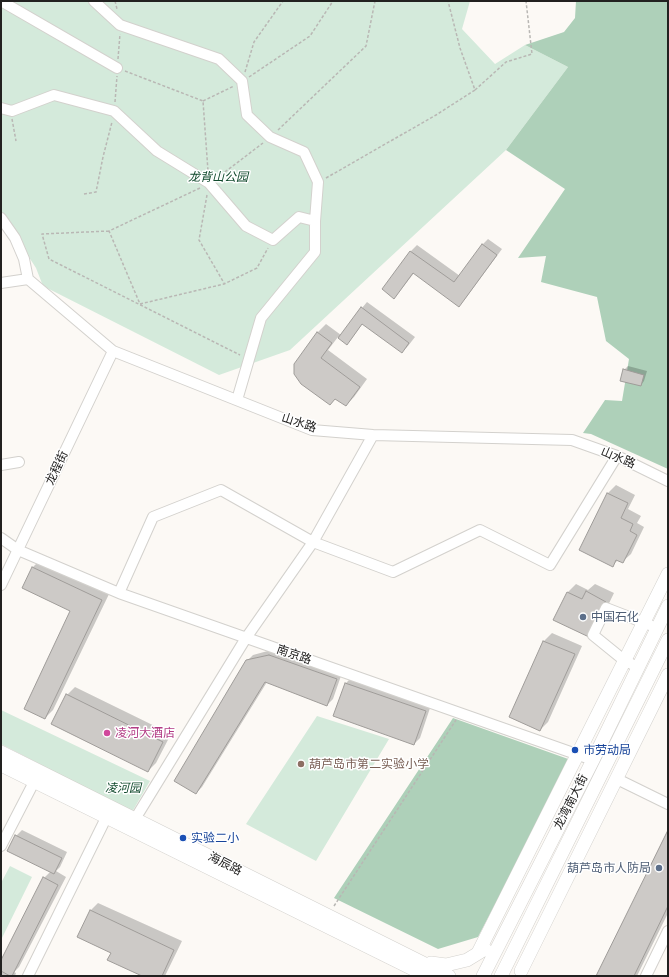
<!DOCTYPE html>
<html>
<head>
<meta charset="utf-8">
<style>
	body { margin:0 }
	#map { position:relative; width:669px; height:977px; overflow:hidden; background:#fcf9f5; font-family:Literata,serif }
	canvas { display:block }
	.frame { position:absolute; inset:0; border:2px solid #222120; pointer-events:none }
</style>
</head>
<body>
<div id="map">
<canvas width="669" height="977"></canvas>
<div class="frame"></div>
</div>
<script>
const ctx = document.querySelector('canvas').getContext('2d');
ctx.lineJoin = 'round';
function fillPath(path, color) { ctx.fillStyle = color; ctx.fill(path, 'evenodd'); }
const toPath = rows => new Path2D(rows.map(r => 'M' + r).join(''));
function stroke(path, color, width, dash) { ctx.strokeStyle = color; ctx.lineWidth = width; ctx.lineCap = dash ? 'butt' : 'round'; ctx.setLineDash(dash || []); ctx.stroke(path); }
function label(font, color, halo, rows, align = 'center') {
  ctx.font = font + ' Literata,"Noto Sans SC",serif'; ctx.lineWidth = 3; ctx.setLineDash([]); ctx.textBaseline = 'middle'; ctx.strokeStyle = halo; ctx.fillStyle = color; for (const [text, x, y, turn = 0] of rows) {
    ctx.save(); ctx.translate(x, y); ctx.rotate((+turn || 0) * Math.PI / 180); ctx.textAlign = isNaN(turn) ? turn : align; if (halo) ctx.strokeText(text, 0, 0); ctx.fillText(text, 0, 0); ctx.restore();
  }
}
fillPath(toPath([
	[1,1,470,1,462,29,495,64,525,45,568,67,506,150,290,350,219,375,43,286,36,268,1,214],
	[1,710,150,781,132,812,1,744],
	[317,716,389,739,316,861,246,824],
	[10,866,32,877,1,940,1,883]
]), '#d4eadb');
fillPath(toPath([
	[576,1,668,1,668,469,591,434,583,433,605,400,622,401,629,359,606,341,597,297,541,282,546,256,518,258,565,189,506,150,568,67,525,45,564,32,575,18],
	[453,718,571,760,478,937,438,949,334,898]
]), '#aed0b9');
fillPath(toPath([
	[488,239,502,249,465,299,459,305,414,273,400,291,394,297,383,289,411,251,417,245,460,276,482,245],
	[367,302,415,337,408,346,402,352,363,323,352,338,347,344,338,337,328,350,367,379,354,397,346,405,336,398,330,404,295,365,318,332,326,324,341,335,362,308],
	[628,366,647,371,644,381,641,385,624,370],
	[616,485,635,495,628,509,641,516,637,523,644,527,631,554,622,562,618,560,612,566,580,550,608,493],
	[41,559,110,592,53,710,45,718,72,611,23,588,33,567],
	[576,584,588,590,595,584,614,593,597,628,555,619,568,592],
	[552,633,582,646,548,722,540,730,510,717,544,641],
	[275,649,342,673,333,699,327,705,267,682,202,787,196,793,247,661,253,655],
	[352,677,431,705,420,738,414,744,335,716,346,683],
	[75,687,171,734,156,763,148,771,67,695],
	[22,830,67,852,60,867,56,871,66,877,19,967,14,972,16,973,15,976,1,976,1,963,44,878,51,871,16,836],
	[668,833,668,913,637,976,597,976],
	[98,903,182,941,165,976,144,976,90,911]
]), '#0003');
const building = toPath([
	[482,244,497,255,459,307,413,273,394,299,382,289,410,251,454,282,482,244],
	[361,307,409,343,402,353,362,324,347,345,338,338,361,307],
	[317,332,332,343,321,358,360,387,346,406,335,399,330,405,301,384,294,374,294,364,317,332],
	[623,369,644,375,641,386,620,381,623,369],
	[607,493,628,503,621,518,633,524,630,531,637,535,623,563,616,560,613,567,579,550,607,493],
	[32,567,102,600,45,719,24,709,70,611,22,588,32,567],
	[586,591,606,602,589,637,553,620,567,592,582,599,586,591],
	[543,641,575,654,540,731,509,717,543,641],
	[269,655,337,679,327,706,265,682,196,794,174,781,246,660,269,655],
	[345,683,426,711,414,745,333,716,345,683],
	[66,694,163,742,148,772,51,724,66,694],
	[668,830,668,906,634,976,596,976,668,830],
	[15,835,62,858,54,874,7,851,15,835],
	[43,877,58,885,12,976,10,976,1,971,1,960,43,877],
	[90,910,174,950,162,976,142,976,107,960,111,953,77,937,90,910]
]);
fillPath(building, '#cdcac7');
stroke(building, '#9f9c99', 1);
const minor = toPath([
	[1,1,117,68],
	[94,1,120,25,219,59,242,81,247,115,270,137,304,152,318,182,315,221,315,252,261,318,237,400],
	[1,108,12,111,54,95,114,111,157,151,209,183,246,226,273,240,299,217,315,221],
	[1,218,15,238,24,259,28,279,113,351,312,430,373,435,572,440,617,456,668,481],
	[1,283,28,279],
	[1,465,19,462],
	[1,538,18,550,119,593,593,760],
	[1,585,113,351],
	[119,593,153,517,221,490,313,542,393,572,480,530,550,565,617,456],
	[638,667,625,661,593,635,606,608,650,625],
	[617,779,668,804],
	[135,819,246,638,313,542,373,435],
	[1,846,34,782],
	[28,976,106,818],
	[646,976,668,931]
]);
const major = toPath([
	[1,752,449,976],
	[1,765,427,976],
	[478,953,668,574],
	[431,963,446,965,467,960,485,949],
	[521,971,668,675],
	[483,976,593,760,668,606],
	[501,976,668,640]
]);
stroke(minor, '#d3d1cd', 12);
stroke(major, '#d3d1cd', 14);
stroke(toPath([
	[115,1,117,9],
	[118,59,120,34],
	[125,71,203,101,208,171],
	[245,72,254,42,283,1],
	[249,77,310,36,333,1],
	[475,90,506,62,532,54,526,1],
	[203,101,234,86],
	[115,102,117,76],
	[12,119,16,141],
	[278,130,366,46,375,1],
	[217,178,263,143],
	[326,178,436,115,475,90,460,48,448,1],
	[200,188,109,231,140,304,224,284,257,268,268,248],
	[84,194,96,192,103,157,112,122],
	[207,195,199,240,224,283],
	[109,231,42,234,49,259,240,355],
	[334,906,456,720]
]), '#b9b7b4', 1.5, [3, 2]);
stroke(minor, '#fff', 10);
stroke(major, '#fff', 13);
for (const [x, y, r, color] of [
	[583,617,4,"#5c6f8a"],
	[107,733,4,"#d1479c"],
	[575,750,4,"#1a4fb4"],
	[301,764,4,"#8d6e63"],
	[183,838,4,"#1a4fb4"],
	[659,868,4,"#5c6f8a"]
]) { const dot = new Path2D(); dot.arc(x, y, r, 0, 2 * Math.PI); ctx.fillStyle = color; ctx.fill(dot); stroke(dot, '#fff', 1.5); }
label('italic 12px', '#114a2d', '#fff', [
	["龙背山公园",218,177],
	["凌河园",123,788]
]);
label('12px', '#222120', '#fff', [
	["山水路",299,423,18],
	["山水路",618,458,23],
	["龙程街",57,468,-65],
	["南京路",294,655,19],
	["龙湾南大街",571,802,-63],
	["海辰路",225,864,27]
]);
label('12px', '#4e5e75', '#fff', [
	["中国石化",591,617],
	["葫芦岛市人防局",651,868,"right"]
], 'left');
label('12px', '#b23c85', '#fff', [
	["凌河大酒店",115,733]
], 'left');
label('12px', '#164399', '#fff', [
	["市劳动局",583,750],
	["实验二小",191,838]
], 'left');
label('12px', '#785e54', '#fff', [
	["葫芦岛市第二实验小学",309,764]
], 'left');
</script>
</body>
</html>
